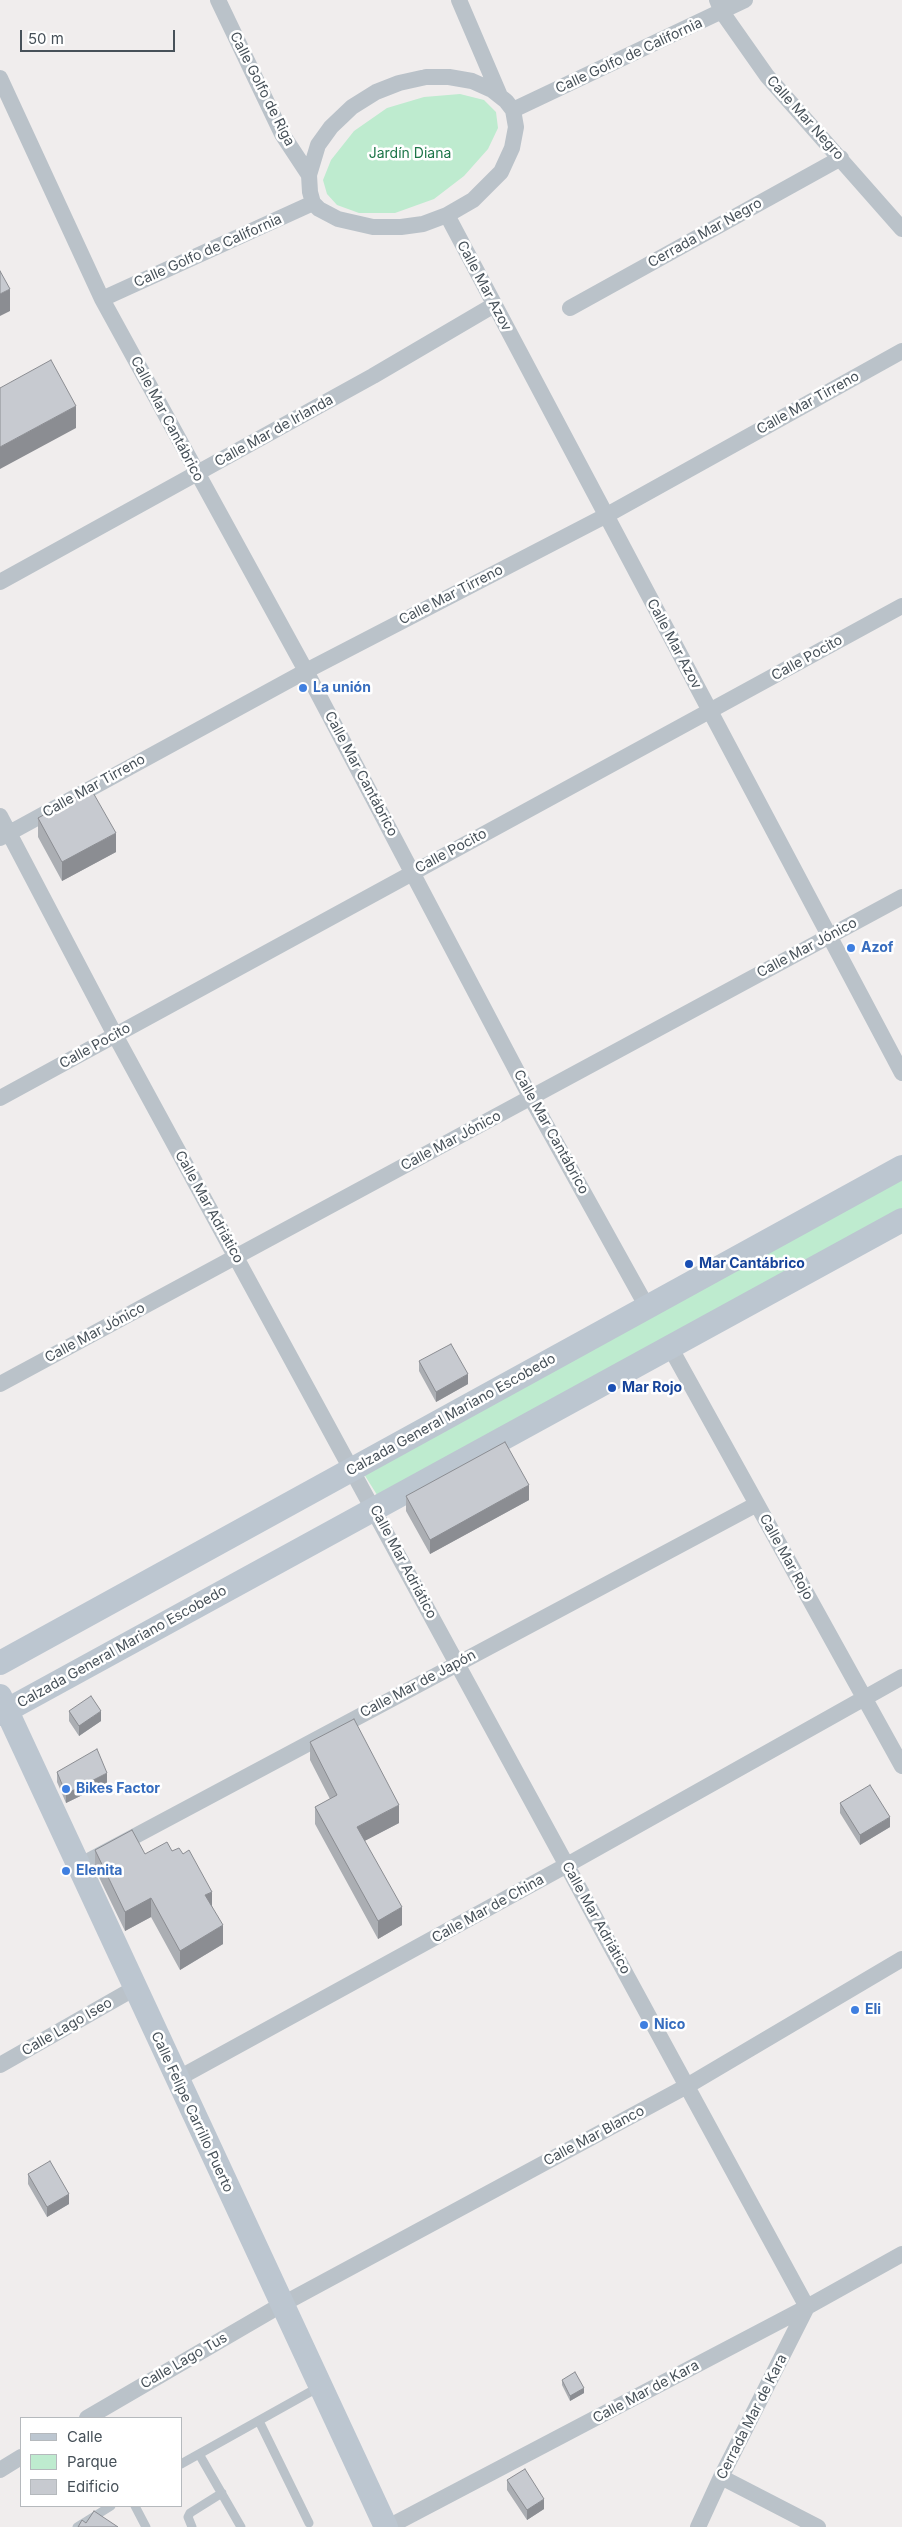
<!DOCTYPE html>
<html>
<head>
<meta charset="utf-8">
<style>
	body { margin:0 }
	#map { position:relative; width:902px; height:2527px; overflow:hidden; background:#f0eded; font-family:Inter,sans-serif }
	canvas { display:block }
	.legend { position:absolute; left:20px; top:2417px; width:162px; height:90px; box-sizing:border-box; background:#fff; border:1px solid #b5b9bd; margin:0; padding:6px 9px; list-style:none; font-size:15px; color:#475159 }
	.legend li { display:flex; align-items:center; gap:10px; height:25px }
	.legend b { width:25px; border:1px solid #b5b9bd }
	.scale { position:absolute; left:20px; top:30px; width:155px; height:22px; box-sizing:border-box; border:2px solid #475159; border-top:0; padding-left:6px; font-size:15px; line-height:18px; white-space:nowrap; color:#475159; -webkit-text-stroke:4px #fff; paint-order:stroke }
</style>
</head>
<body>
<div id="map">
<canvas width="902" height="2527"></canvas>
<ul class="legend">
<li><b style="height:6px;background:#bcc6d0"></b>Calle</li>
<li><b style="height:14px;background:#beebcf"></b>Parque</li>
<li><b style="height:14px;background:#c7cad0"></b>Edificio</li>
</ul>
<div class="scale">50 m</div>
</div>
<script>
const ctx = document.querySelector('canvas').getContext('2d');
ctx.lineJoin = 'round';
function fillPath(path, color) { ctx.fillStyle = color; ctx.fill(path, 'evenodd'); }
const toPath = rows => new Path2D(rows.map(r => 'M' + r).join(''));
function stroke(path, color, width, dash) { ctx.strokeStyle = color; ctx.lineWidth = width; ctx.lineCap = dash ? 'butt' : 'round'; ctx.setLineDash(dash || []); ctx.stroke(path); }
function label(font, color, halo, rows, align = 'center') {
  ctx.font = font + ' Inter,sans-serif'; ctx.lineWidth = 5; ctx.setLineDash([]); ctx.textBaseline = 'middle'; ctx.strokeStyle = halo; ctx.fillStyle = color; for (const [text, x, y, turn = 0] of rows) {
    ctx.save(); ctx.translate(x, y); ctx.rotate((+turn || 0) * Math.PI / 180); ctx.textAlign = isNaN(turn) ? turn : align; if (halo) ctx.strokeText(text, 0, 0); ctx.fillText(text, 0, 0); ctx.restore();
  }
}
fillPath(toPath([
	[460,94,484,100,496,112,498,128,488,149,464,176,434,199,395,213,359,213,337,205,327,194,323,180,331,160,354,131,387,108,424,97],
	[902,1174,902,1208,379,1498,362,1471]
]), '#beebcf');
stroke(toPath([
	[259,2421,309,2523],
	[199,2454,241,2527],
	[181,2464,319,2387],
	[135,2506,146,2527],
	[77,2527,111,2506],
	[192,2527,188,2517,190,2513,222,2493]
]), '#bac2c9', 9);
stroke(toPath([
	[218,0,282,134,309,175],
	[459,0,500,96],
	[717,0,722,12,767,76,902,229],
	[426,77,449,77,472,81,492,90,506,101,513,110,516,127,512,148,501,172,473,200,447,215,423,224,401,227,373,227,338,219,319,209,313,203,310,192,309,175,318,145,331,127,352,107,376,92,399,83,426,77],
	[0,78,102,299,306,671,531,1098,647,1307],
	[513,110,745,0],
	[447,215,902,1073],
	[102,299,313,203],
	[570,308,841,158],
	[0,582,373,376,494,305],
	[0,816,115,1035,807,2307],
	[0,838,306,671,607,515,902,351],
	[0,1098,902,606],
	[670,1347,902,1766],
	[0,1384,902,897],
	[79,1866,757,1504],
	[0,2065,135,1988],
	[177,2079,567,1865,902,1677],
	[87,2418,281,2305,687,2086,902,1959],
	[0,2470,21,2457],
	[721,2477,818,2527],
	[388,2527,807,2307,902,2254],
	[698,2527,721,2477,807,2307]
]), '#bac2c9', 16);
stroke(toPath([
	[0,1663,902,1167],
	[0,1696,386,2527],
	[0,1714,902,1220]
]), '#bcc6d0', 24);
fillPath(toPath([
	[38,818,116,852,62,881,38,837],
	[419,1361,468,1384,436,1402,419,1371],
	[406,1496,529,1500,430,1554,406,1511],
	[69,1711,101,1721,79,1736,69,1721],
	[310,1742,399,1823,364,1841,402,1925,378,1939,315,1824,315,1807,330,1799,310,1760],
	[57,1772,107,1783,66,1803,57,1782],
	[840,1803,890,1827,860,1845,840,1813],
	[95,1850,145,1854,172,1851,212,1906,223,1944,180,1970,151,1917,125,1931,95,1869],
	[28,2174,69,2204,47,2217,28,2184],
	[562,2380,584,2393,570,2401,562,2385],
	[507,2480,544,2509,527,2520,507,2490]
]), '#abaeb3');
fillPath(toPath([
	[10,289,10,311,0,316,0,294],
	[76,406,76,428,0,469,0,447],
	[116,833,116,852,62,881,62,862],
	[468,1374,468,1384,436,1402,436,1392],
	[529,1485,529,1500,430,1554,430,1540],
	[101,1711,101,1721,79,1736,79,1726],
	[107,1773,107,1783,66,1803,66,1794],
	[399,1805,399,1823,357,1845,357,1827],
	[890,1817,890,1827,860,1845,860,1835],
	[212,1892,212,1911,205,1895],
	[151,1898,151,1917,125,1931,125,1912],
	[402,1907,402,1925,378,1939,378,1921],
	[223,1925,223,1944,180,1970,180,1951],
	[69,2194,69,2204,47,2217,47,2207],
	[584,2388,584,2393,570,2401,570,2396],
	[544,2499,544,2509,527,2520,527,2510]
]), '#8b8d92');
const building = toPath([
	[0,271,10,289,0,294,0,271],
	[51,360,76,406,0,447,0,388,51,360],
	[91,789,116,833,62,862,38,818,91,789],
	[451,1344,468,1374,436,1392,419,1361,451,1344],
	[505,1442,529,1485,430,1540,406,1496,505,1442],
	[91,1696,101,1711,79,1726,69,1711,91,1696],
	[354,1719,399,1805,357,1827,402,1907,378,1921,315,1807,337,1795,310,1742,354,1719],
	[97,1749,107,1773,66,1794,57,1772,97,1749],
	[870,1785,890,1817,860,1835,840,1803,870,1785],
	[132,1830,145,1854,167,1842,172,1851,179,1848,183,1854,189,1850,212,1892,205,1895,223,1925,180,1951,151,1898,125,1912,95,1850,132,1830],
	[50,2161,69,2194,47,2207,28,2174,50,2161],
	[575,2372,584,2388,570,2396,562,2380,575,2372],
	[525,2469,544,2499,527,2510,507,2480,525,2469],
	[94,2511,118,2527,78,2527,82,2520,86,2523,94,2511]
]);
fillPath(building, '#c7cad0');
stroke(building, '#8b8d92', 1);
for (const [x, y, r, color] of [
	[303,688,5,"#3f7fe0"],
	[851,948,5,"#3f7fe0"],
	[689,1264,5,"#1a4fb4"],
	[612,1388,5,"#1a4fb4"],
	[66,1789,5,"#3f7fe0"],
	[66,1871,5,"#3f7fe0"],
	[855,2010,5,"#3f7fe0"],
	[644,2025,5,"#3f7fe0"]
]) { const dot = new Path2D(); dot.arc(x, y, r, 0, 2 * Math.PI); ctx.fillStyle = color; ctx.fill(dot); stroke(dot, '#fff', 2); }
label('14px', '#475159', '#fff', [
	["Calle Golfo de California",629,56,-25],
	["Calle Golfo de Riga",262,89,63],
	["Calle Mar Negro",805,118,48],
	["Cerrada Mar Negro",705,233,-29],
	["Calle Golfo de California",208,251,-24],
	["Calle Mar Azov",484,286,62],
	["Calle Mar Tirreno",808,403,-29],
	["Calle Mar Cantábrico",167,419,62],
	["Calle Mar de Irlanda",274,431,-29],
	["Calle Mar Tirreno",451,595,-27],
	["Calle Mar Azov",674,644,62],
	["Calle Pocito",807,658,-29],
	["Calle Mar Cantábrico",361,774,62],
	["Calle Mar Tirreno",94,786,-29],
	["Calle Pocito",451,851,-28],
	["Calle Mar Jónico",807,948,-28],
	["Calle Pocito",95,1046,-29],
	["Calle Mar Cantábrico",551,1132,61],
	["Calle Mar Jónico",451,1141,-28],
	["Calle Mar Adriático",209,1207,61],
	["Calle Mar Jónico",95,1333,-28],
	["Calzada General Mariano Escobedo",451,1415,-29],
	["Calle Mar Rojo",786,1557,61],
	["Calle Mar Adriático",403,1562,62],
	["Calzada General Mariano Escobedo",122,1647,-29],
	["Calle Mar de Japón",418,1684,-28],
	["Calle Mar de China",488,1909,-29],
	["Calle Mar Adriático",596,1918,61],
	["Calle Lago Iseo",67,2027,-30],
	["Calle Felipe Carrillo Puerto",192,2112,65],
	["Calle Mar Blanco",594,2136,-28],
	["Calle Lago Tus",184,2361,-30],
	["Calle Mar de Kara",646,2392,-28],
	["Cerrada Mar de Kara",752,2417,-63]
]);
label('14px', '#1d7548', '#fff', [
	["Jardín Diana",410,154]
]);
label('bold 14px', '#366cbe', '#fff', [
	["La unión",313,688],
	["Azof",861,948],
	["Bikes Factor",76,1789],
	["Elenita",76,1871],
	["Eli",865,2010],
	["Nico",654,2025]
], 'left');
label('bold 14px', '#164399', '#fff', [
	["Mar Cantábrico",699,1264],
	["Mar Rojo",622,1388]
], 'left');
</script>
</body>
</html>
